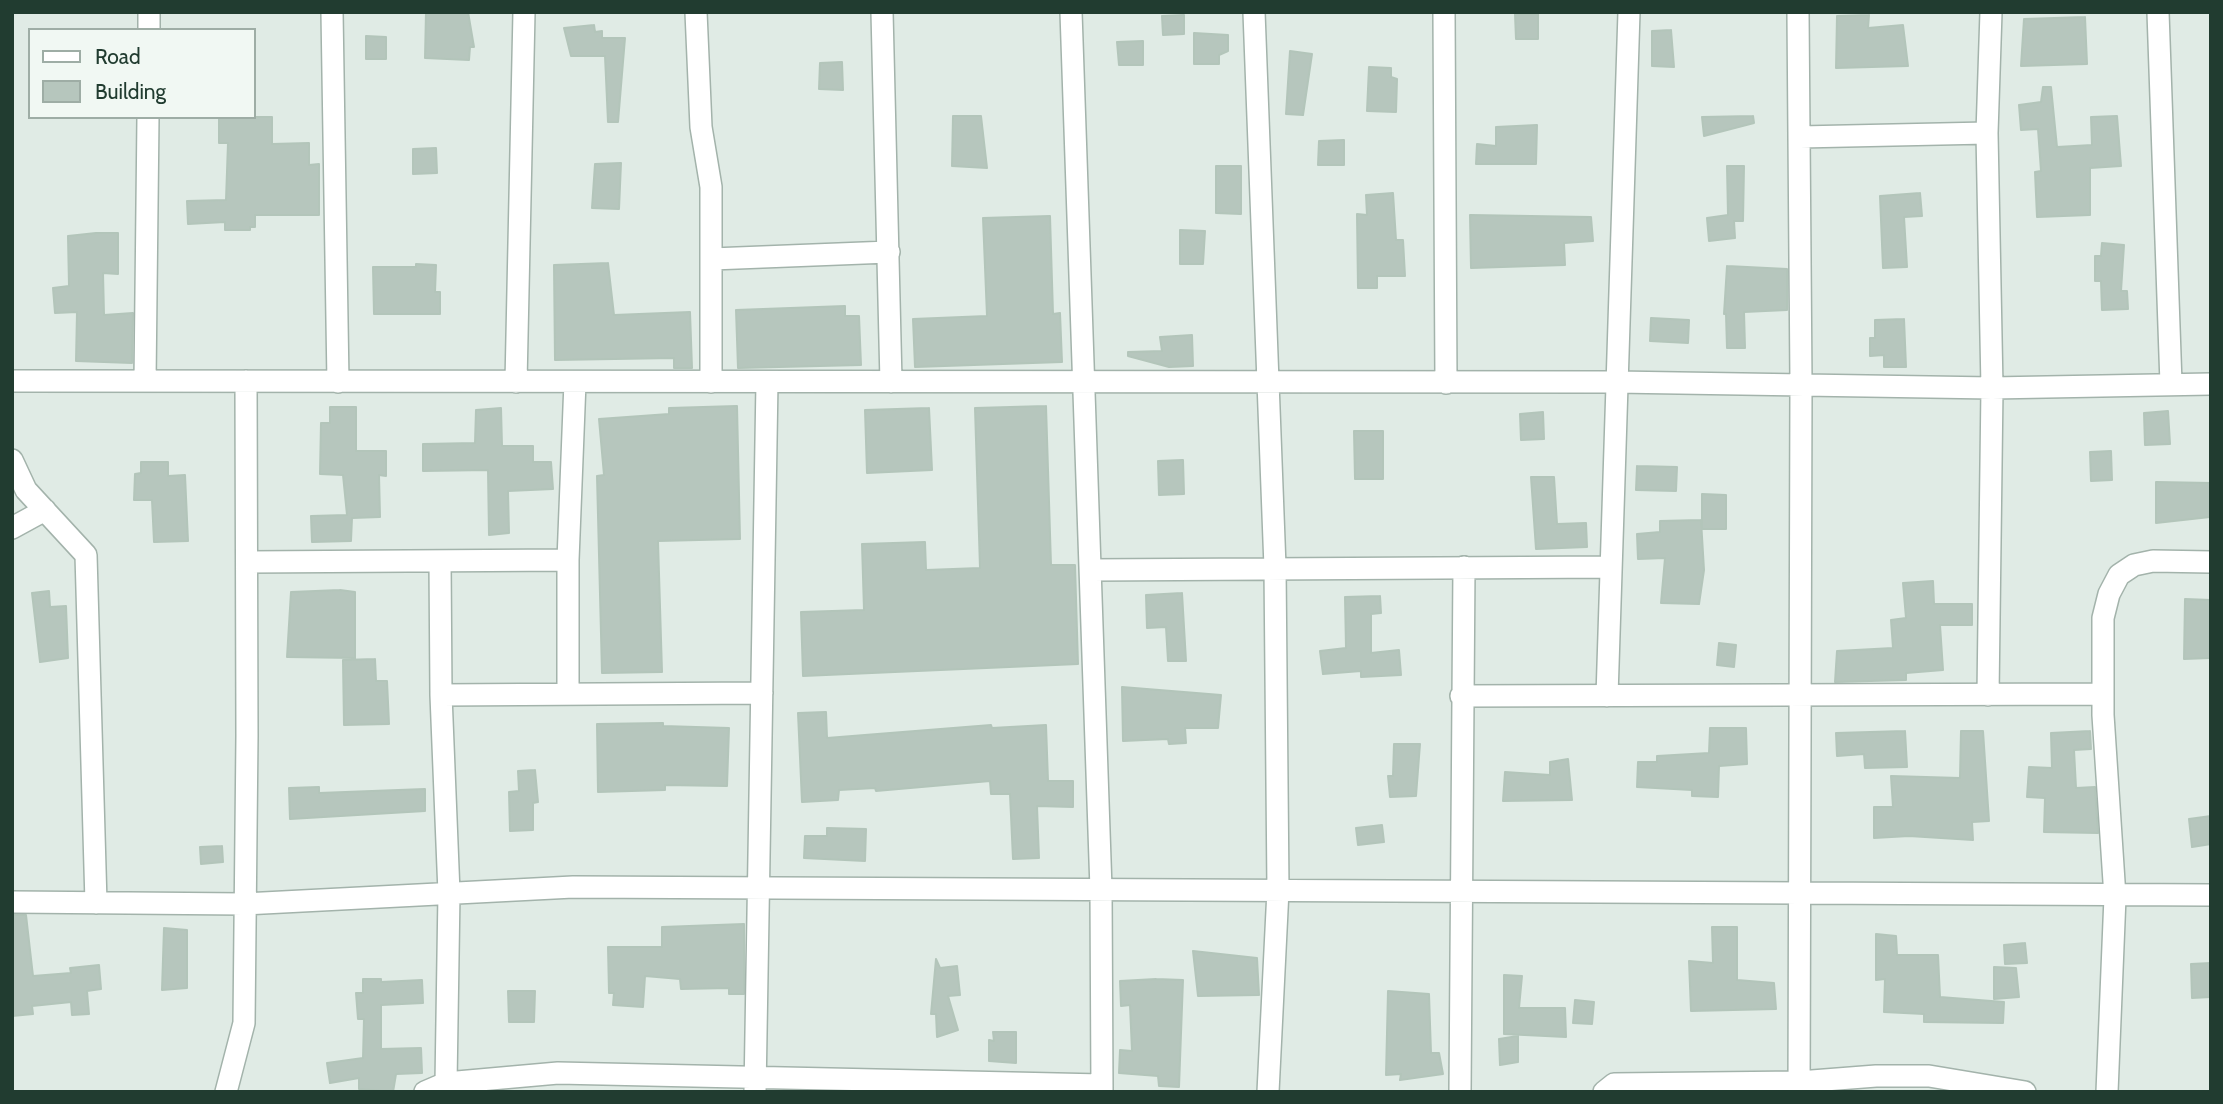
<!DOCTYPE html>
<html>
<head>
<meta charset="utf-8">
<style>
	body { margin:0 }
	#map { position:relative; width:2223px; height:1104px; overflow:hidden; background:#e0ebe5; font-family:Cabin,sans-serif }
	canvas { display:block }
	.frame { position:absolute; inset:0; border:14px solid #213c30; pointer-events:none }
	.legend { position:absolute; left:28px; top:28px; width:228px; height:91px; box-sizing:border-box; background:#f1f8f3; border:2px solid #9eada5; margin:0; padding:9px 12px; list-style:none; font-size:21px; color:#213c30 }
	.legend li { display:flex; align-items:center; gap:14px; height:35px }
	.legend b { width:35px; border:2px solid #9eada5 }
</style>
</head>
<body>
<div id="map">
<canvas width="2223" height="1104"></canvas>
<div class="frame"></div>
<ul class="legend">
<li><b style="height:9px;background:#fff"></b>Road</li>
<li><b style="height:19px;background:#b6c6bd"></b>Building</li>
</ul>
</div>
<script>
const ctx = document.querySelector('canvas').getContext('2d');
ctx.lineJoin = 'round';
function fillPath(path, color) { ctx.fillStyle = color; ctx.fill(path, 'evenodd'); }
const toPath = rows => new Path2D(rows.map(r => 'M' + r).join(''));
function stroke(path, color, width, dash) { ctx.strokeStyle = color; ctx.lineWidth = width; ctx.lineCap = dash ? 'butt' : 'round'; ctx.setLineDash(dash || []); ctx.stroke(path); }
const building = toPath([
	[426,12,468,12,474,47,470,47,469,60,425,58,426,12],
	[1515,14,1538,14,1538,39,1516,39,1515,14],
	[1184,15,1184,34,1163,35,1162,16,1184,15],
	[1869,15,1868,28,1903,25,1908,66,1836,68,1837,16,1869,15],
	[2085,17,2087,64,2021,66,2024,19,2085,17],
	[594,25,595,32,602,31,602,38,625,38,618,122,608,122,605,56,571,56,564,28,594,25],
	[1671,30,1674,67,1652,66,1652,31,1671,30],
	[1194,33,1228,35,1228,51,1219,55,1219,64,1194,64,1194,33],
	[366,36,386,37,386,59,366,59,366,36],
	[1143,41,1143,65,1119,65,1117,42,1143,41],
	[1290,51,1312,54,1303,115,1286,114,1290,51],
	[842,62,843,90,819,89,820,63,842,62],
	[1369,67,1391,68,1391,77,1397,79,1396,112,1367,111,1369,67],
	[2043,87,2051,87,2057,147,2092,145,2091,117,2117,116,2121,166,2090,168,2090,215,2037,217,2035,172,2041,171,2038,129,2021,130,2019,105,2041,102,2043,87],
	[953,116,981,116,987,168,952,166,953,116],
	[1753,116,1754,123,1704,136,1702,117,1753,116],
	[219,117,272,117,272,144,309,143,309,165,319,164,319,215,255,215,255,227,250,227,250,230,225,230,225,222,188,224,187,201,226,200,228,143,219,143,219,117],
	[1537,125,1536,164,1476,164,1477,144,1496,146,1496,127,1537,125],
	[1344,140,1344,165,1318,165,1319,141,1344,140],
	[436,148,437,173,413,174,413,149,436,148],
	[621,163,619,209,592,208,595,164,621,163],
	[1216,166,1241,166,1241,214,1216,213,1216,166],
	[1727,166,1744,166,1743,221,1734,221,1735,238,1709,241,1707,218,1728,215,1727,166],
	[1393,193,1396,240,1403,240,1405,276,1377,276,1377,288,1358,288,1357,214,1367,215,1366,195,1393,193],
	[1920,193,1922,216,1904,217,1907,267,1883,268,1880,196,1920,193],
	[1470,215,1591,217,1593,241,1564,243,1565,265,1471,268,1470,215],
	[1050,216,1053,314,1060,313,1062,362,915,367,913,319,987,316,983,218,1050,216],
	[1180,230,1205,231,1203,264,1180,264,1180,230],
	[96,233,118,233,118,274,103,273,104,315,133,313,132,363,76,361,77,312,55,313,53,288,69,286,68,236,96,233],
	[2102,243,2124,245,2121,291,2127,291,2128,309,2102,310,2101,281,2095,281,2095,256,2101,256,2102,243],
	[608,263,614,315,690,312,692,368,674,368,674,358,555,360,554,265,608,263],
	[416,264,436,265,435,292,440,292,440,314,374,314,373,267,416,267,416,264],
	[1727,266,1787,269,1787,310,1744,312,1745,348,1727,348,1726,314,1724,314,1727,266],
	[845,306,845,316,859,316,861,365,738,368,736,310,845,306],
	[1651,318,1689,320,1688,343,1650,341,1651,318],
	[1904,319,1906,367,1884,367,1884,355,1870,356,1870,338,1875,338,1875,320,1904,319],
	[1192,335,1193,366,1169,367,1128,356,1128,352,1162,351,1160,337,1192,335],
	[737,406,740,539,658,541,662,672,602,673,597,476,604,475,599,419,669,414,669,408,737,406],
	[1046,406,1051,565,1075,565,1078,664,803,676,801,612,864,610,862,544,925,542,926,570,980,568,975,408,1046,406],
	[330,407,356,407,356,451,386,451,386,476,379,475,380,517,352,518,351,541,312,542,311,516,347,515,343,475,320,474,321,423,330,423,330,407],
	[501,408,502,446,533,446,533,462,551,462,553,489,508,491,509,533,489,535,488,470,423,471,423,444,475,443,476,410,501,408],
	[929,408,932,470,867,473,865,410,929,408],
	[2168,411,2170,444,2145,445,2144,413,2168,411],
	[1543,412,1544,439,1521,440,1520,414,1543,412],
	[1354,431,1383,431,1383,479,1355,479,1354,431],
	[2111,451,2112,480,2091,481,2090,452,2111,451],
	[1183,460,1184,494,1159,495,1158,461,1183,460],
	[141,462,168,462,168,476,185,475,188,541,154,542,152,500,134,500,135,474,141,473,141,462],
	[1637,466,1677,467,1676,491,1636,490,1637,466],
	[1531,477,1554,477,1557,524,1586,523,1587,547,1536,549,1531,477],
	[2156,482,2211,483,2210,517,2156,523,2156,482],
	[1702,494,1726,495,1726,529,1702,529,1702,494],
	[1701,520,1704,570,1699,604,1661,603,1665,558,1638,559,1637,534,1660,532,1660,521,1701,520],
	[1933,581,1934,604,1972,604,1972,625,1940,625,1943,670,1906,673,1906,680,1835,682,1837,651,1893,648,1891,620,1906,618,1903,583,1933,581],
	[340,590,355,592,355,658,287,657,291,592,340,590],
	[49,591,50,607,66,606,68,658,40,662,32,593,49,591],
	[1182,593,1186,661,1168,661,1166,627,1147,628,1146,595,1182,593],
	[1380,596,1381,613,1371,614,1371,653,1399,650,1401,675,1361,677,1361,671,1323,674,1320,651,1346,648,1345,597,1380,596],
	[2185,599,2211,600,2210,658,2184,659,2185,599],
	[1719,643,1736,645,1734,667,1717,665,1719,643],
	[375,659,376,681,387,681,389,724,344,725,343,660,375,659],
	[1122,687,1221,695,1218,728,1185,728,1186,743,1169,744,1168,739,1123,741,1122,687],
	[826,712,827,738,991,725,992,728,1046,725,1048,781,1073,781,1073,807,1037,806,1039,858,1013,859,1010,794,991,794,990,781,876,791,875,788,839,790,838,800,802,802,798,713,826,712],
	[663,723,663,726,729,728,727,786,665,785,665,790,598,792,597,724,663,723],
	[1710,728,1746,728,1747,764,1719,766,1718,797,1692,796,1692,790,1637,787,1638,762,1657,762,1657,756,1709,753,1710,728],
	[1905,731,1907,767,1865,768,1864,754,1837,756,1836,733,1905,731],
	[1961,731,1983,731,1989,821,1972,822,1973,840,1909,836,1874,838,1874,807,1893,807,1891,776,1960,778,1961,731],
	[2090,731,2091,749,2074,750,2076,788,2095,787,2098,833,2044,832,2045,798,2027,797,2029,767,2052,768,2051,733,2090,731],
	[1394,744,1420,744,1416,796,1390,797,1388,776,1393,776,1394,744],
	[1568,759,1572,800,1503,801,1505,772,1550,775,1550,762,1568,759],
	[535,770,538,802,533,803,533,830,510,831,509,792,519,791,518,771,535,770],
	[319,787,319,793,425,789,425,811,290,819,289,788,319,787],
	[2211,816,2211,844,2192,847,2189,819,2211,816],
	[1382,825,1384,842,1358,845,1356,828,1382,825],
	[827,828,866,829,865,861,804,858,805,836,827,836,827,828],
	[222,846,223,862,201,864,200,847,222,846],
	[12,915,26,915,33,976,71,973,70,968,99,965,101,989,87,991,89,1014,72,1015,71,1002,32,1006,33,1014,12,1016,12,915],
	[744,924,744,994,729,994,729,988,681,989,680,979,645,976,643,1007,613,1005,614,993,609,993,608,947,662,947,662,927,744,924],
	[1712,927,1737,927,1737,980,1774,983,1776,1009,1691,1011,1689,961,1713,963,1712,927],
	[164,928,187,930,187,988,162,990,164,928],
	[1876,934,1896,936,1897,955,1938,955,1940,997,2004,1002,2003,1023,1924,1022,1924,1014,1884,1012,1885,979,1876,980,1876,934],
	[2025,943,2027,963,2005,964,2004,945,2025,943],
	[1193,951,1257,958,1259,995,1198,996,1193,951],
	[936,959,940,968,957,966,960,995,948,996,958,1030,937,1037,936,1014,931,1014,936,959],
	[2211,963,2211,997,2192,998,2191,964,2211,963],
	[1994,967,2016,968,2019,997,1994,999,1994,967],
	[1504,975,1522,976,1519,1008,1565,1008,1566,1037,1504,1034,1504,975],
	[363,979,381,979,381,982,422,980,423,1003,381,1005,381,1049,421,1048,422,1073,396,1074,393,1092,359,1089,359,1078,330,1083,327,1063,363,1058,364,1019,358,1019,356,993,363,993,363,979],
	[1156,979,1183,980,1179,1087,1159,1086,1158,1076,1119,1073,1120,1050,1132,1051,1130,1005,1121,1006,1120,981,1156,979],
	[508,991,535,991,534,1022,509,1022,508,991],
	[1388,991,1429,994,1431,1053,1439,1053,1443,1074,1400,1080,1401,1074,1386,1075,1388,991],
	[1575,1000,1594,1002,1592,1024,1573,1023,1575,1000],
	[993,1032,1016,1032,1016,1063,989,1061,989,1040,994,1041,993,1032],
	[1518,1036,1518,1062,1500,1065,1499,1039,1518,1036]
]);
fillPath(building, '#b6c6bd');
stroke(building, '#b3c5ba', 2);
const minor = toPath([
	[332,12,338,382],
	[696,12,701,127,711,187,711,382],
	[882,12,891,382],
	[1071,12,1101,889,1102,1092],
	[1254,12,1275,567,1278,890,1268,1092],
	[1444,12,1446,383],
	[1798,12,1801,383,1799,1092],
	[2158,12,2171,384],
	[149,30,149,12],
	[1800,137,1987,133],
	[712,259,889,252],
	[12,381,1616,382,1992,388,2211,384],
	[145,381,148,117],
	[516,382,524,12],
	[12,460,26,490,86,555,96,903],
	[12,528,45,510],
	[440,561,441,695,449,893,446,1083],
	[248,562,568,560],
	[1091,570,1611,567],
	[568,694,568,560,575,382],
	[441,695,762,693],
	[1988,695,1992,388,1987,133,1991,12],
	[1461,696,2103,694],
	[1607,696,1629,12],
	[12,902,244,904,573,887,2211,895],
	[226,1092,244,1023,247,736,246,381],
	[425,1092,446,1083,558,1073,1102,1085],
	[755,1092,767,382],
	[1460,1092,1464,567],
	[1604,1092,1614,1084,1799,1082,1876,1076,1929,1076,2025,1092],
	[2107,1092,2115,897,2103,715,2103,618,2109,594,2119,575,2134,565,2153,561,2211,562]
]);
stroke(minor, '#a3b3ab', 24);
stroke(minor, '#fff', 21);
</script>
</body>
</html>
